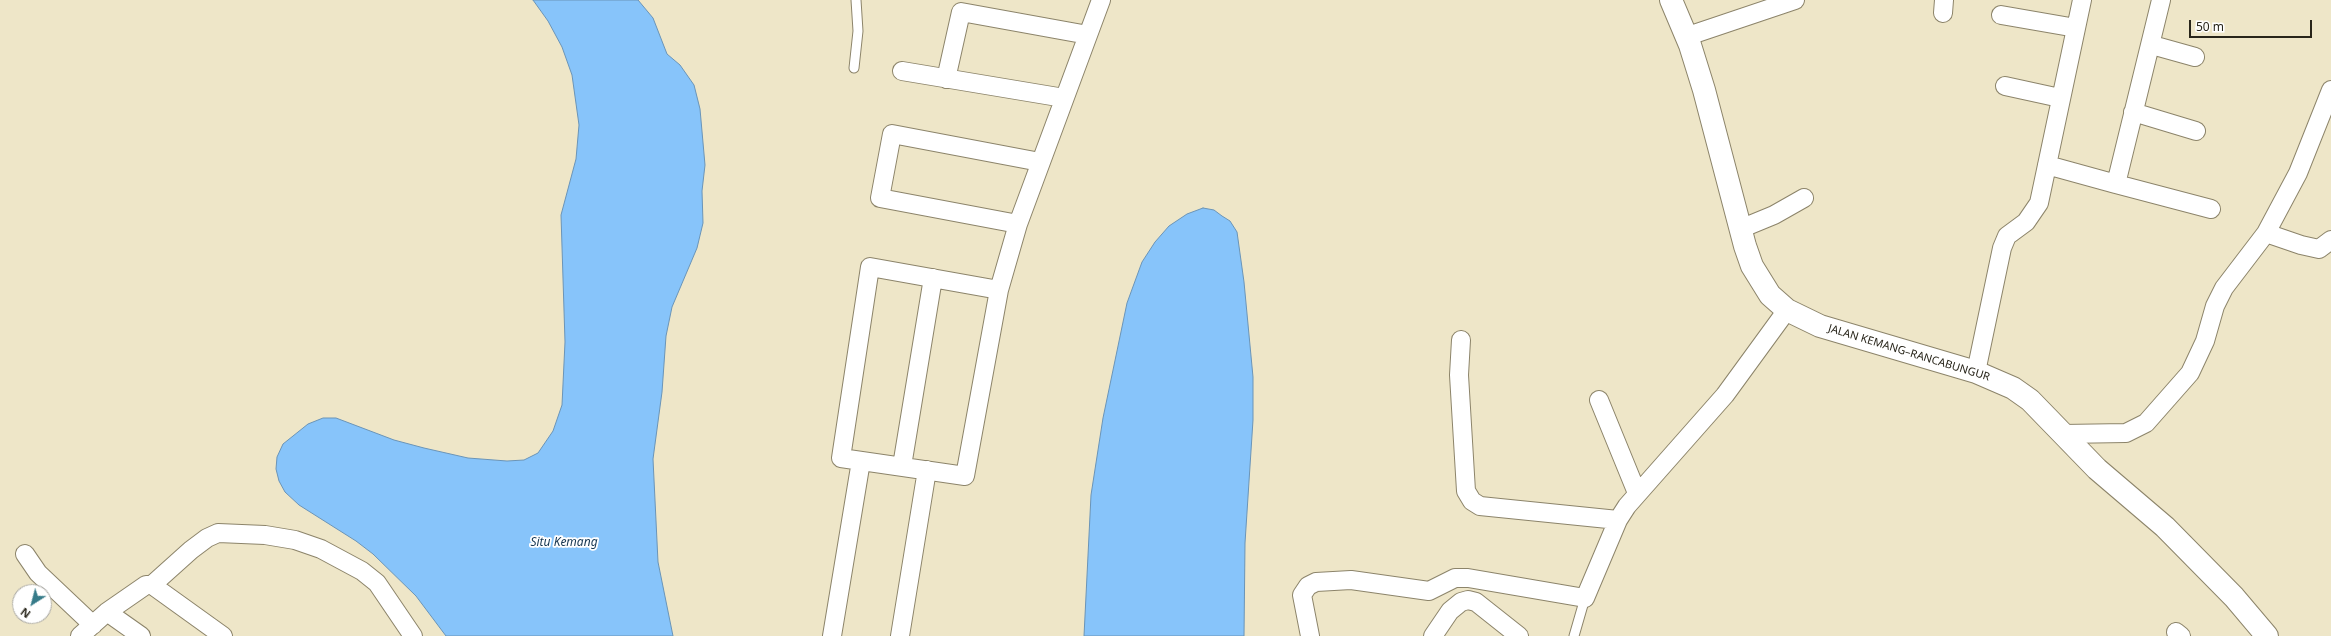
<!DOCTYPE html>
<html>
<head>
<meta charset="utf-8">
<style>
	body { margin:0 }
	#map { position:relative; width:2331px; height:636px; overflow:hidden; background:#eee6c8; font-family:"Noto Sans",sans-serif }
	canvas { display:block }
	.north { position:absolute; left:12px; top:584px; width:40px; height:40px; box-sizing:border-box; background:#fff; border:1px solid #a9a8a3; border-radius:50%; rotate:216deg; font-size:11px; font-weight:700; line-height:16px; text-align:center; color:#28251a }
	.north::after { content:''; display:block; margin:auto; width:14px; height:18px; background:#367b89; clip-path:polygon(50% 0,100% 100%,50% 72%,0 100%) }
	.scale { position:absolute; left:2189px; top:20px; width:123px; height:18px; box-sizing:border-box; border:2px solid #28251a; border-top:0; padding-left:5px; font-size:12px; line-height:14px; white-space:nowrap; color:#28251a; -webkit-text-stroke:3px #fff; paint-order:stroke }
</style>
</head>
<body>
<div id="map">
<canvas width="2331" height="636"></canvas>
<div class="north">N</div>
<div class="scale">50 m</div>
</div>
<script>
const ctx = document.querySelector('canvas').getContext('2d');
ctx.lineJoin = 'round';
function fillPath(path, color) { ctx.fillStyle = color; ctx.fill(path, 'evenodd'); }
const toPath = rows => new Path2D(rows.map(r => 'M' + r).join(''));
function stroke(path, color, width, dash) { ctx.strokeStyle = color; ctx.lineWidth = width; ctx.lineCap = dash ? 'butt' : 'round'; ctx.setLineDash(dash || []); ctx.stroke(path); }
function label(font, color, halo, rows, align = 'center') {
  ctx.font = font + ' "Noto Sans",sans-serif'; ctx.lineWidth = 3.5; ctx.setLineDash([]); ctx.textBaseline = 'middle'; ctx.strokeStyle = halo; ctx.fillStyle = color; for (const [text, x, y, turn = 0] of rows) {
    ctx.save(); ctx.translate(x, y); ctx.rotate((+turn || 0) * Math.PI / 180); ctx.textAlign = isNaN(turn) ? turn : align; if (halo) ctx.strokeText(text, 0, 0); ctx.fillText(text, 0, 0); ctx.restore();
  }
}
const water = toPath([
	[533,0,638,0,653,18,667,54,680,65,694,85,700,109,705,165,702,191,703,223,697,248,672,307,666,336,662,392,653,459,658,562,673,636,446,636,416,596,373,554,356,541,299,505,285,492,279,481,276,469,277,457,283,444,308,424,323,418,336,418,394,440,424,448,468,458,507,461,524,460,538,453,553,431,562,405,565,342,561,215,576,159,579,125,572,75,562,47,548,21,533,0],
	[1203,208,1214,210,1222,216,1230,221,1237,232,1244,282,1253,377,1253,420,1245,543,1244,636,1084,636,1091,495,1103,418,1127,303,1142,262,1155,242,1169,226,1187,214,1203,208]
]);
fillPath(water, '#87c4fa');
stroke(water, '#6a94b7', 1);
const service = toPath([
	[854,68,858,31,856,0],
	[1574,636,1585,598]
]);
const minor = toPath([
	[1943,13,1944,0],
	[2001,15,2076,28],
	[1685,37,1795,0],
	[2152,45,2195,57],
	[902,71,1064,98],
	[946,79,961,12,1088,35],
	[2005,86,2060,98],
	[2133,112,2196,131],
	[2047,165,2116,184,2161,0],
	[2116,184,2211,209],
	[1018,224,880,198,892,134,1040,162],
	[1740,229,1774,215,1804,198],
	[2266,233,2301,245,2319,249,2331,240],
	[999,290,870,267,841,458,965,476,999,290,1018,224,1101,0],
	[1461,340,1459,375,1466,491,1472,501,1480,506,1618,520],
	[1976,372,2002,248,2007,236,2026,222,2039,203,2082,0],
	[1599,400,1637,493],
	[2063,434,2126,433,2146,423,2190,373,2205,341,2215,306,2224,288,2266,233,2298,173,2331,90],
	[902,466,933,278],
	[25,554,38,573,93,625],
	[152,585,191,550,207,538,218,533,265,535,295,540,321,549,362,571,377,583,413,636],
	[107,612,141,636],
	[2176,632,2181,636],
	[80,636,107,612,146,585,152,585,223,636],
	[832,636,861,461],
	[900,636,927,470],
	[1310,636,1302,595,1308,586,1316,582,1351,580,1429,591,1455,578,1468,578,1585,598,1618,520,1627,506,1725,395,1787,310],
	[1433,636,1450,611,1461,602,1468,600,1476,602,1519,636]
]);
const tertiary = toPath([
	[1671,0,1690,45,1704,90,1745,246,1752,266,1770,295,1787,310,1820,326,1976,372,2013,388,2030,400,2097,469,2165,527,2234,597,2267,636]
]);
stroke(service, '#8c846a', 11);
stroke(minor, '#8c846a', 20);
stroke(tertiary, '#8c846a', 24);
stroke(service, '#fff', 9);
stroke(minor, '#fff', 18);
stroke(tertiary, '#fff', 22);
label('11px', '#28251a', '#fff', [
	["JALAN KEMANG–RANCABUNGUR",1909,353,17]
]);
label('italic 12px', '#163651', '#fff', [
	["Situ Kemang",564,543]
]);
</script>
</body>
</html>
